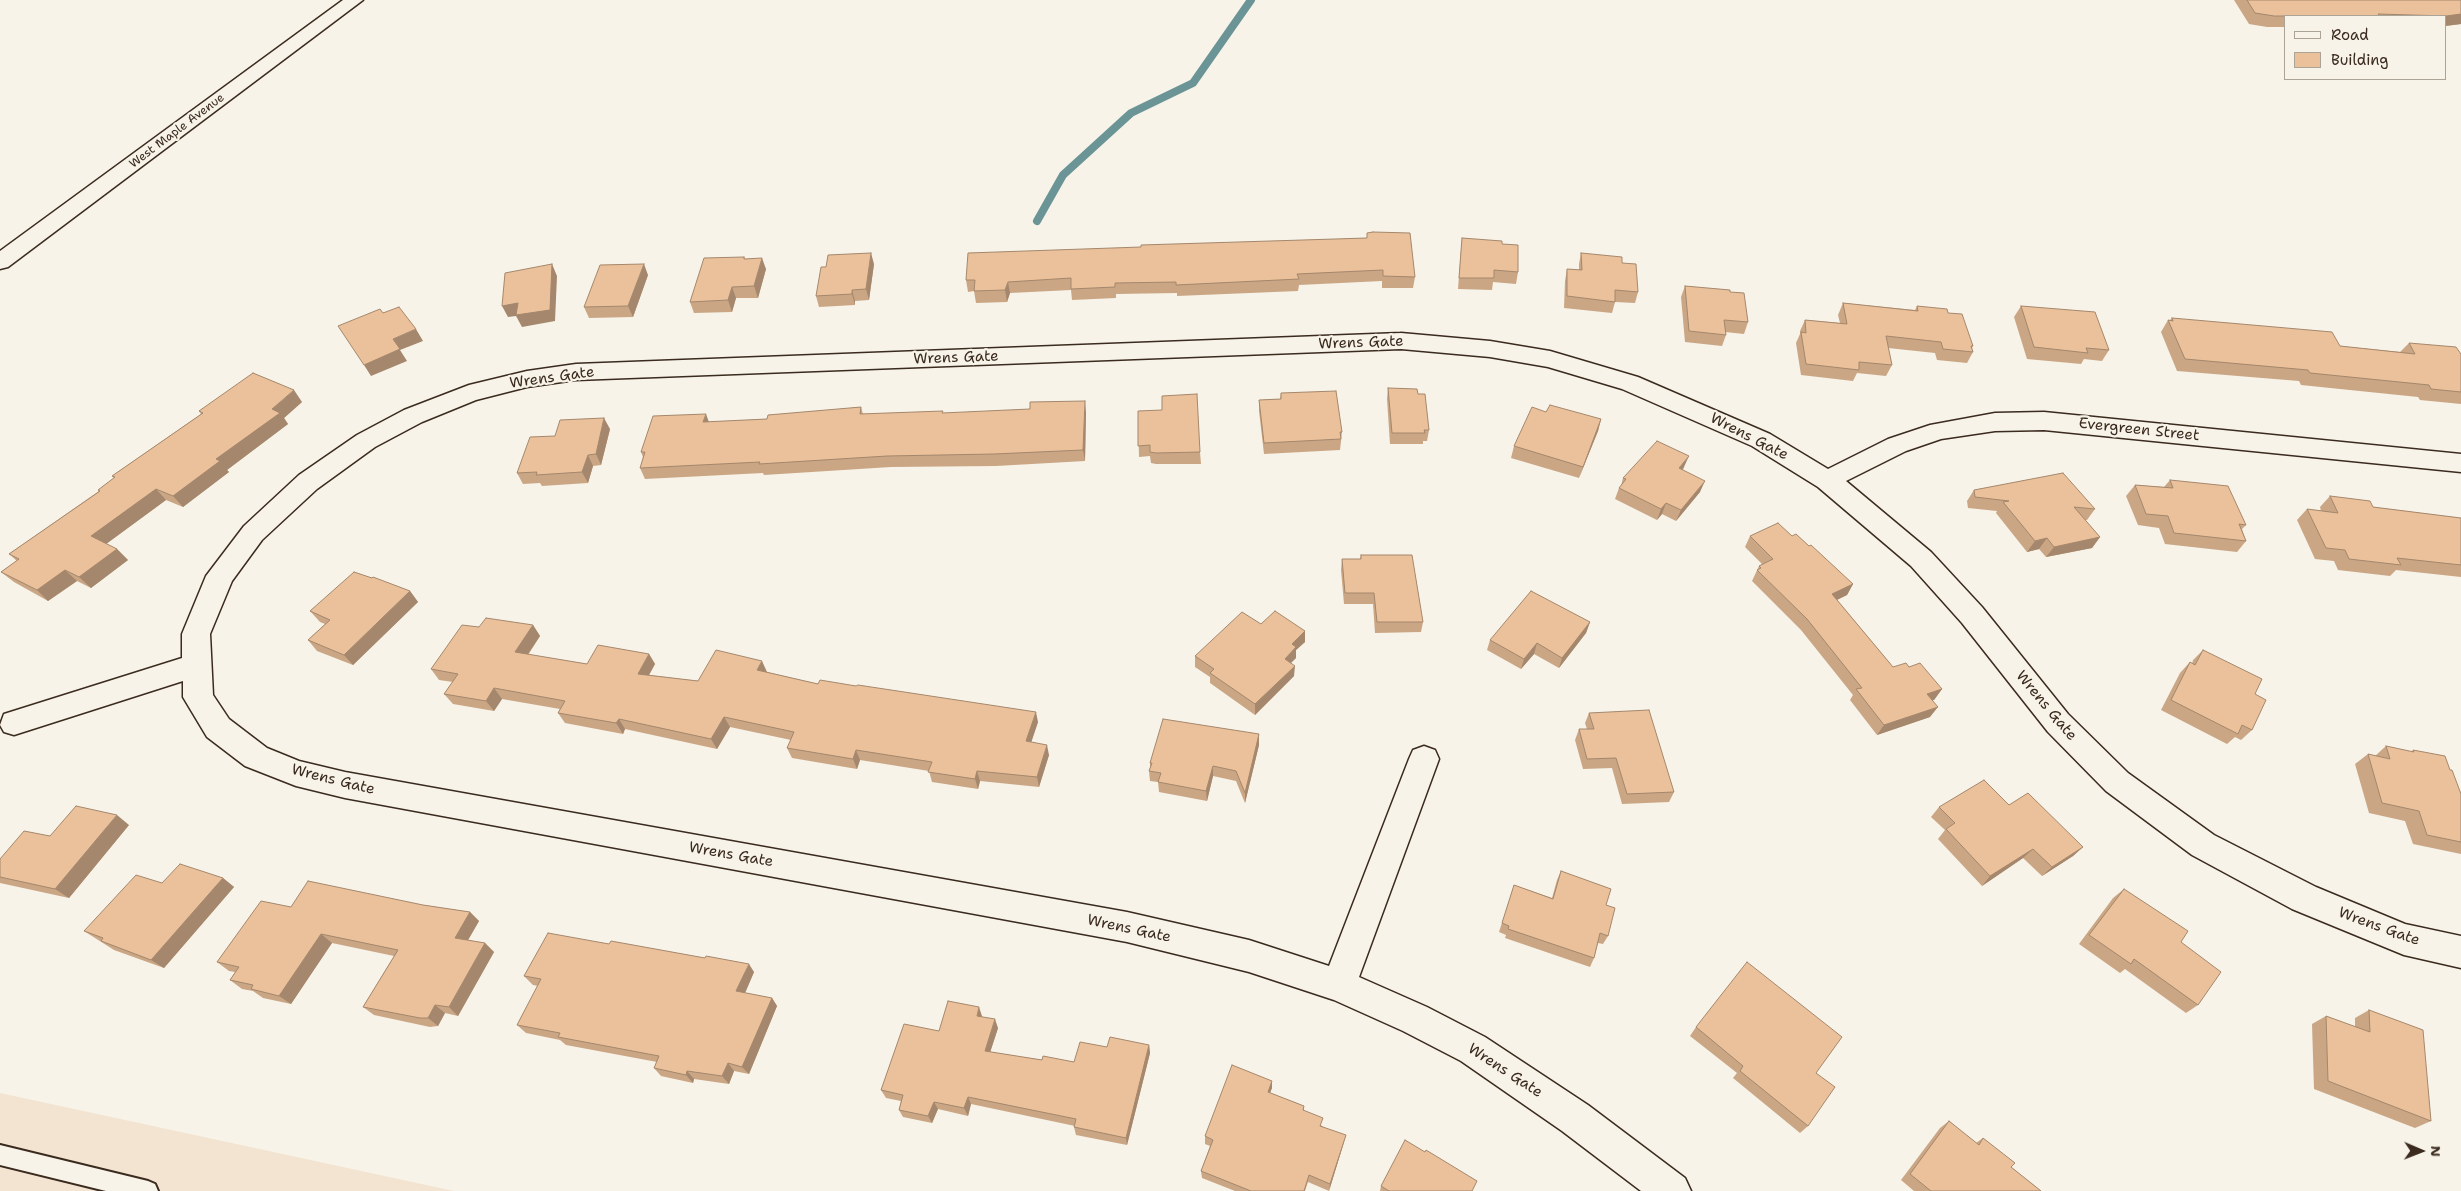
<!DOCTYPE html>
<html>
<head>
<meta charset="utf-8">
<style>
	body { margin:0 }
	#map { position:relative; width:2461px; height:1191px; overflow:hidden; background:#f7f3e8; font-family:"Shantell Sans",sans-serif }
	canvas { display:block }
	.legend { position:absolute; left:2284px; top:15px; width:162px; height:65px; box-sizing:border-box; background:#f7f3e8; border:1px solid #aca397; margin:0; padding:6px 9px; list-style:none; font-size:15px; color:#3b2a1e }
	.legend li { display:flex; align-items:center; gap:10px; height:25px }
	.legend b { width:25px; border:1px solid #aca397 }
	.north { position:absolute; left:2396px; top:1126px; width:50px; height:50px; -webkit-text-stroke:4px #f7f3e8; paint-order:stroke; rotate:91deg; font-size:14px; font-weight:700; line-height:20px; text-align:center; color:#3b2a1e }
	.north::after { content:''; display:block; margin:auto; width:18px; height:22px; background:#3b2a1e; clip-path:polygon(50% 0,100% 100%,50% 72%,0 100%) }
</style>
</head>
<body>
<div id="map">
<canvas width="2461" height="1191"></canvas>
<ul class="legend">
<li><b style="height:6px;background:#f7f3e8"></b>Road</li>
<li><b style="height:14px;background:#ebc19b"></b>Building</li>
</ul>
<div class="north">N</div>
</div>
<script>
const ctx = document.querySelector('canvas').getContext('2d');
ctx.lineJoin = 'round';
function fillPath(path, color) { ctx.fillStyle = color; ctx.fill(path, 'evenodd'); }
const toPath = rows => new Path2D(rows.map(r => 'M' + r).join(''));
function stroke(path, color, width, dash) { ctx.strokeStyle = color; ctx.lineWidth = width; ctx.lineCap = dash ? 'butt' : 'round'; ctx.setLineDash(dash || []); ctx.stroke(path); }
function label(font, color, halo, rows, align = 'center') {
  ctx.font = font + ' "Shantell Sans",sans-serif'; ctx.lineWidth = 4.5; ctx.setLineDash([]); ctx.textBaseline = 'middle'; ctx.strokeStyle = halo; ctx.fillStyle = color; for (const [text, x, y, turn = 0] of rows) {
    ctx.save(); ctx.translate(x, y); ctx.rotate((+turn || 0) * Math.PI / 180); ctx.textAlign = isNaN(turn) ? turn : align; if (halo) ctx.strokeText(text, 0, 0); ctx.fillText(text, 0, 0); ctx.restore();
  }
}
fillPath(toPath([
	[0,1093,454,1191,0,1191]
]), '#f3e4d1');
stroke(toPath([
	[1037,221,1063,175,1131,113,1193,83,1251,0]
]), '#6a9495', 8);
const lane = toPath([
	[0,1145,148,1181,155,1184,158,1191,106,1191,0,1165,0,1145]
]);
const street = toPath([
	[1401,333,1490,341,1550,351,1638,377,1770,434,1828,469,1888,439,1930,425,1995,413,2044,412,2461,454,2461,472,2044,430,1995,431,1941,439,1906,451,1846,481,1931,552,1982,607,2068,714,2128,773,2214,835,2316,887,2405,924,2461,936,2461,968,2404,955,2292,909,2192,855,2106,791,2048,732,1962,623,1911,566,1818,487,1752,446,1622,389,1548,367,1490,357,1401,349,576,380,527,387,476,400,422,422,375,447,317,489,262,540,232,581,210,634,213,695,229,719,267,748,299,761,345,772,1127,912,1249,940,1329,966,1409,759,1413,750,1424,746,1435,750,1439,759,1359,977,1427,1007,1485,1037,1588,1105,1685,1178,1691,1191,1641,1191,1562,1131,1461,1061,1403,1031,1334,1000,1249,972,1127,942,345,798,296,786,245,766,207,737,183,697,183,681,14,735,4,732,0,725,4,714,182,658,182,634,206,576,244,526,299,475,357,435,404,410,469,385,527,371,576,364,1401,333]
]);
const secondary = toPath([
	[343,0,363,0,8,267,0,269,0,251,343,0]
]);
stroke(lane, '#3b2a1e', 4);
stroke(street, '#3b2a1e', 3);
stroke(secondary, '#3b2a1e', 3);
fillPath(lane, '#f7f3e8');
fillPath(street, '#f7f3e8');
fillPath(secondary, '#f7f3e8');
fillPath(toPath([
	[2234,0,2461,0,2461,24,2445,26,2445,16,2285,16,2285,27,2267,27,2249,24],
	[1367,233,1415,277,1413,288,1382,288,1382,281,1299,285,1298,291,1177,296,1177,293,1116,294,1116,298,1072,300,1071,290,1010,293,1007,302,976,303,974,291,968,292,966,280,1141,247,1367,238],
	[1462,238,1502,244,1518,272,1516,284,1493,282,1492,290,1458,289,1461,249],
	[1581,253,1622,263,1638,292,1635,303,1615,302,1612,313,1564,308,1565,281,1567,269,1579,270,1579,264],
	[744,257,745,259,766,269,758,298,736,298,732,312,694,313,690,302],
	[874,264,869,300,855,301,855,305,819,307,816,296],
	[648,275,633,317,589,318,584,307],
	[1685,286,1730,292,1748,322,1744,334,1725,332,1726,335,1722,346,1685,342,1681,297],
	[1843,303,1915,310,1917,306,1948,313,1973,346,1972,348,1973,352,1967,363,1937,360,1935,353,1888,348,1892,365,1886,376,1857,373,1853,381,1801,375,1796,343,1800,334,1800,331,1805,320,1840,323,1838,315],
	[2021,306,2109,350,2102,361,2084,359,2081,364,2027,359,2014,317],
	[2172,318,2340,346,2400,352,2409,343,2461,354,2461,404,2420,400,2418,397,2301,385,2299,381,2177,371,2161,332,2168,320,2170,320],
	[1388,388,1418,394,1429,430,1427,441,1423,441,1423,444,1390,444,1387,399],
	[1281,393,1342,432,1340,450,1264,454,1259,411,1259,400,1280,399],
	[302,402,284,418,288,424,227,470,229,472,183,507,166,500,106,544,117,549,128,560,91,588,77,581,48,601,14,582,1,572,17,561,9,554,99,491,98,490,114,478,112,476,201,414,199,411],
	[861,407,863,414,1086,412,1085,461,996,466,891,467,764,475,763,473,645,479,640,468,643,457,641,452,709,422,767,419],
	[1138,411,1200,452,1201,464,1156,464,1151,463,1150,456,1139,457],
	[1546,412,1601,419,1598,431,1579,478,1511,458,1514,446],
	[610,429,601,465,593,466,588,483,542,486,540,483,523,484,517,473,555,436],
	[1684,467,1683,470,1700,492,1676,521,1662,514,1657,520,1615,499,1619,488,1621,486,1623,478],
	[2170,480,2246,525,2242,529,2246,541,2237,552,2165,544,2159,528,2138,525,2126,496,2135,485,2164,487],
	[1974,490,2095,509,2087,520,2085,520,2100,537,2092,548,2046,557,2039,549,2027,552,1996,513,1997,511,1968,508,1967,501],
	[2330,496,2373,507,2461,518,2461,577,2396,570,2390,576,2338,570,2334,561,2315,559,2297,520,2307,509,2321,511,2320,507],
	[1750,536,1792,536,1809,546,1853,584,1847,595,1837,600,1893,667,1909,667,1942,689,1934,700,1932,700,1930,717,1877,735,1850,700,1853,695,1801,630,1752,581,1759,566,1762,564,1745,547],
	[1361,555,1423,622,1421,632,1375,633,1373,604,1344,604,1341,570,1342,559,1360,559],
	[372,578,410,591,418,602,353,665,317,651,308,640,325,624,320,622,310,611],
	[1590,622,1586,633,1559,668,1534,654,1521,669,1487,650,1490,640],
	[1261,624,1305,642,1296,650,1296,658,1290,663,1294,676,1255,715,1210,683,1210,677,1195,667,1195,656],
	[533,625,540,636,528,655,587,664,649,654,655,664,649,675,698,681,767,672,818,684,1038,722,1031,742,1049,755,1039,787,980,781,978,789,932,782,929,771,860,760,857,769,792,758,787,748,791,740,730,727,717,749,625,729,623,734,565,723,558,713,560,709,502,699,494,711,453,704,444,694,453,682,439,680,431,669,479,627],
	[2203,650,2255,694,2252,730,2241,740,2235,737,2227,744,2161,710,2180,673,2190,662,2192,664,2193,660],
	[1589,713,1674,792,1669,802,1622,804,1612,768,1583,769,1575,740,1579,729,1587,729,1585,723],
	[1259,734,1259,745,1245,803,1236,781,1213,776,1207,801,1159,792,1158,782,1150,781,1149,771,1150,768,1150,763],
	[2386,746,2411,752,2413,750,2450,770,2461,794,2461,854,2413,844,2405,821,2369,813,2355,764,2368,754,2375,756],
	[2009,805,2083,847,2073,856,2042,876,2023,858,1982,886,1938,839,1945,830,1931,817,1939,807],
	[129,825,69,898,0,883,0,859,50,836],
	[1561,871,1606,905,1608,936,1603,944,1598,943,1594,958,1590,967,1505,938,1506,935,1499,932,1514,885,1552,898,1557,880],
	[223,878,234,887,164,968,114,950,84,931,162,883],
	[2124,889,2198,1005,2186,1013,2125,969,2120,973,2079,944,2113,898],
	[423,905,470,912,479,921,468,940,485,943,494,952,458,1016,445,1013,438,1026,430,1027,374,1015,363,1007,394,956,332,943,291,1004,263,998,253,991,242,989,230,980,235,972,229,971,217,962,291,907],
	[754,972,745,993,772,998,777,1006,749,1074,734,1071,729,1084,694,1079,693,1083,661,1076,654,1068,657,1062,566,1045,560,1040,526,1033,517,1025,538,986,533,985,524,976],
	[2369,1010,2431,1121,2415,1128,2314,1089,2312,1024,2326,1016,2355,1027,2355,1018],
	[982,1016,982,1017,998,1028,990,1052,1042,1060,1074,1062,1107,1047,1149,1045,1150,1053,1127,1145,1076,1135,1074,1127,1075,1126,971,1104,968,1116,938,1109,932,1123,903,1117,899,1110,901,1101,886,1098,881,1090,939,1031],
	[1696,1027,1816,1073,1808,1126,1800,1133,1733,1078,1737,1073,1690,1036],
	[1272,1081,1272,1088,1270,1093,1304,1106,1304,1111,1322,1126,1344,1142,1329,1191,1308,1182,1305,1191,1235,1191,1202,1178,1201,1171,1210,1146,1205,1144,1205,1136],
	[1949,1121,1976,1143,1983,1138,2011,1167,2041,1191,1914,1191,1901,1180,1940,1128],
	[1381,1186,1472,1191,1380,1191]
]), '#caa685');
fillPath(toPath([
	[2461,14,2461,24,2445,26,2445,18,2446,16],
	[871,253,874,264,869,300,866,289],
	[762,258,766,269,758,298,754,286],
	[552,264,557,276,555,321,522,327,516,316,508,317,502,306],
	[644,264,648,275,633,317,628,306],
	[1008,282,1010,293,1007,302,1005,290],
	[732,287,736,298,732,312,728,300],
	[852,290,855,301,855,305,852,294],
	[416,329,423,341,400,350,407,361,371,376,364,365,393,339],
	[294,390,302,402,284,418,288,424,227,470,229,472,183,507,173,496,216,459],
	[1085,401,1086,412,1085,461,1083,450],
	[706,414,710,425,703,422],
	[604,418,610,429,601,465,596,454],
	[1601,419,1598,431,1579,478,1583,467],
	[588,455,593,466,588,483,582,472],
	[1689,456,1684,467,1675,479,1679,468],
	[1705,481,1700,492,1676,521,1681,510],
	[156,489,166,500,102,547,91,536],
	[1666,503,1662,514,1657,520,1661,509],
	[2100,537,2092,548,2046,557,2054,547],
	[2047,538,2039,549,2027,552,2035,541],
	[117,549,128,560,91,588,79,577],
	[65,570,77,581,48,601,37,590],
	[1853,584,1847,595,1826,605,1832,594],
	[410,591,418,602,353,665,344,655],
	[1590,622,1586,633,1559,668,1562,658],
	[533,625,540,636,522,663,515,652],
	[1305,631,1305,642,1296,650,1296,658,1284,670,1285,659,1292,644],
	[1537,643,1534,654,1521,669,1524,659],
	[649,654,655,664,644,684,638,674],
	[762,661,767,672,762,681,757,670],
	[1295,666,1294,676,1255,715,1255,704],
	[494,688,502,699,494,711,486,701],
	[1942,689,1934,700,1919,704,1927,694],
	[1938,707,1930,717,1877,735,1884,725],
	[1036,712,1038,722,1028,752,1026,741],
	[724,717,730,727,717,749,711,739],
	[619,719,625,729,623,734,616,723],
	[1259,734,1259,745,1245,803,1245,793],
	[1047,745,1049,755,1039,787,1037,777],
	[856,750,860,760,857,769,853,759],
	[1213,766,1213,776,1207,801,1206,791],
	[977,771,980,781,978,789,975,779],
	[117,815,129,825,69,898,55,889],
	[2083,847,2073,856,2042,876,2052,867],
	[2033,849,2023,858,1982,886,1990,876],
	[223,878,234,887,164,968,151,960],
	[470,912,479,921,464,947,455,938],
	[321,934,332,943,291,1004,279,996],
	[485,943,494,952,458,1016,449,1007],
	[749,964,754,972,742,1000,736,991],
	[772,998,777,1006,749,1074,742,1067],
	[435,1005,445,1013,438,1026,428,1018],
	[979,1007,982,1016,980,1024,977,1016],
	[995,1019,998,1028,988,1059,985,1051],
	[1149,1045,1150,1053,1127,1145,1126,1138],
	[728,1063,734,1071,729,1084,722,1076],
	[687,1071,694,1079,693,1083,686,1075],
	[1272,1081,1272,1088,1267,1100,1268,1092],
	[968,1097,971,1104,968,1116,964,1108],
	[934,1102,938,1109,932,1123,928,1116],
	[1346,1135,1344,1142,1329,1191,1330,1184]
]), '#a4876c');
const building = toPath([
	[2247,0,2461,0,2461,14,2446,16,2378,14,2380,16,2274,16,2255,13,2247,0],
	[1373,232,1410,233,1415,277,1383,276,1383,270,1297,274,1299,279,1176,285,1176,282,1115,283,1115,287,1071,289,1071,278,1008,282,1005,290,974,291,975,280,966,280,968,253,1141,247,1141,245,1367,238,1367,233,1373,232],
	[1462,238,1502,241,1502,244,1518,245,1518,272,1494,270,1494,278,1459,278,1462,238],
	[871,253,866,289,852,290,852,294,816,296,821,267,826,267,828,255,871,253],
	[1581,253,1622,257,1622,263,1636,264,1638,292,1615,290,1615,302,1567,296,1567,269,1582,270,1581,253],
	[744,257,744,259,762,258,754,286,732,287,728,300,690,302,704,258,744,257],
	[552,264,550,310,516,315,518,303,502,306,505,273,552,264],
	[644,264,628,306,584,307,600,265,644,264],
	[1685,286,1730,290,1730,292,1744,293,1748,322,1724,320,1726,335,1689,331,1685,286],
	[1843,303,1918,311,1917,306,1947,309,1948,313,1962,314,1973,346,1971,346,1973,352,1943,349,1941,342,1886,336,1892,365,1859,362,1859,370,1806,364,1801,332,1806,333,1805,320,1847,324,1843,303],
	[2021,306,2095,312,2109,350,2086,348,2088,353,2034,347,2021,306],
	[399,307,416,329,393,339,400,349,364,365,338,326,380,309,383,313,399,307],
	[2172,318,2332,332,2340,346,2415,354,2409,343,2456,347,2461,354,2461,392,2431,389,2429,385,2310,373,2308,370,2185,359,2168,320,2173,321,2172,318],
	[253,373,294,390,272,409,280,413,216,459,220,461,173,496,156,489,91,536,117,549,79,577,65,570,37,590,1,572,19,559,9,554,100,491,98,490,115,477,112,476,203,413,199,411,253,373],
	[1388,388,1417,389,1418,394,1425,394,1429,430,1424,430,1425,433,1392,433,1388,388],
	[1336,391,1342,432,1340,432,1341,439,1264,443,1259,400,1281,399,1281,393,1336,391],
	[1197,394,1200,452,1156,453,1150,452,1150,445,1138,446,1138,411,1162,410,1162,396,1197,394],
	[1085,401,1083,450,994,454,887,456,759,464,760,462,640,468,645,452,641,452,653,416,706,414,703,422,767,419,768,415,861,407,860,414,943,411,942,413,1030,409,1030,402,1085,401],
	[1550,405,1601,419,1583,467,1514,446,1532,407,1546,412,1550,405],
	[604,418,596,454,588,455,582,472,536,475,537,472,517,473,530,437,555,436,560,420,604,418],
	[1657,441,1689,456,1679,468,1705,481,1681,510,1666,503,1661,509,1619,488,1626,479,1623,478,1657,441],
	[2063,473,2095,509,2074,507,2100,537,2054,547,2047,538,2035,541,2003,502,2009,501,1975,497,1974,490,2063,473],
	[2170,480,2228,486,2246,525,2239,524,2246,541,2174,533,2168,516,2146,514,2135,485,2173,488,2170,480],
	[2330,496,2370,501,2373,507,2461,518,2461,565,2397,558,2401,565,2349,559,2345,550,2326,548,2307,509,2338,513,2330,496],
	[1778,523,1792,536,1796,534,1809,546,1811,545,1853,584,1832,594,1893,667,1906,663,1909,667,1920,663,1942,689,1927,694,1938,707,1884,725,1856,689,1862,688,1807,619,1757,570,1761,568,1759,566,1773,559,1750,536,1778,523],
	[1361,555,1412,555,1423,622,1377,622,1374,593,1345,593,1342,559,1361,559,1361,555],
	[354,572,372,578,373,577,410,591,344,655,308,640,330,620,310,611,354,572],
	[1531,591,1590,622,1562,658,1537,643,1524,659,1490,640,1531,591],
	[1275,611,1305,631,1292,644,1296,647,1285,659,1295,666,1255,704,1210,673,1214,669,1195,656,1242,612,1261,624,1275,611],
	[486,618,533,625,515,652,587,664,598,645,649,654,638,674,698,681,716,650,762,661,757,670,818,684,820,680,856,686,858,685,1036,712,1026,741,1047,745,1037,777,977,771,975,779,928,772,932,762,856,750,853,759,787,748,794,732,724,717,711,739,619,719,616,723,558,713,565,701,494,688,486,701,444,694,458,674,431,669,462,625,479,627,486,618],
	[2203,650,2262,679,2255,694,2266,700,2252,730,2242,725,2238,734,2171,700,2190,662,2195,665,2203,650],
	[1649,710,1674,792,1627,794,1616,758,1587,759,1579,729,1594,729,1589,713,1649,710],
	[1163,719,1259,734,1245,793,1236,771,1213,766,1206,791,1158,782,1161,773,1149,771,1152,763,1150,763,1163,719],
	[2386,746,2414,752,2413,750,2445,756,2450,770,2452,770,2461,794,2461,842,2427,835,2419,811,2382,803,2368,754,2390,759,2386,746],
	[1984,780,2009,805,2028,793,2083,847,2052,867,2033,849,1990,876,1946,829,1955,823,1939,807,1984,780],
	[76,806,117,815,55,889,0,877,0,859,24,831,50,836,76,806],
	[180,864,223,878,151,960,101,941,103,938,84,931,136,875,162,883,180,864],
	[1561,871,1611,889,1606,905,1615,908,1608,936,1600,933,1594,958,1508,929,1509,926,1502,923,1514,885,1553,899,1561,871],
	[308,881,423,905,470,912,455,938,485,943,449,1007,435,1005,428,1018,420,1018,363,1007,398,950,321,934,279,996,251,989,253,985,230,980,239,967,217,962,261,901,291,907,308,881],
	[2124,889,2188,931,2181,942,2221,972,2198,1005,2134,959,2131,964,2089,935,2124,889],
	[548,933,609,944,611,941,705,958,706,956,749,964,736,991,772,998,742,1067,728,1063,722,1076,687,1071,686,1075,654,1068,659,1056,558,1037,560,1033,517,1025,541,979,524,976,548,933],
	[1747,962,1842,1037,1816,1073,1835,1087,1808,1126,1740,1071,1743,1066,1696,1027,1747,962],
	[948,1001,979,1007,977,1016,995,1019,985,1051,1042,1060,1043,1056,1074,1062,1080,1042,1107,1047,1110,1037,1149,1045,1126,1138,1074,1127,1076,1119,968,1097,964,1108,934,1102,928,1116,899,1110,903,1095,881,1090,904,1024,939,1031,948,1001],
	[2369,1010,2423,1030,2431,1121,2328,1081,2326,1016,2370,1032,2369,1010],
	[1232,1065,1272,1081,1268,1092,1304,1106,1303,1110,1323,1118,1320,1126,1346,1135,1330,1184,1309,1175,1304,1191,1251,1191,1201,1171,1213,1140,1205,1136,1232,1065],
	[1949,1121,1979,1145,1983,1138,2015,1163,2011,1167,2041,1191,1931,1191,1910,1174,1949,1121],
	[1405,1140,1425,1152,1426,1150,1477,1181,1472,1191,1389,1191,1381,1186,1405,1140]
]);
fillPath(building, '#ebc19b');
stroke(building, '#a4876c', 1);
label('12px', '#3b2a1e', '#f7f3e8', [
	["West Maple Avenue",177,131,-37]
]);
label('15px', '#3b2a1e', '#f7f3e8', [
	["Wrens Gate",1361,343,-2],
	["Wrens Gate",956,358,-2],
	["Wrens Gate",552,378,-8],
	["Evergreen Street",2139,430,6],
	["Wrens Gate",1749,437,27],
	["Wrens Gate",2046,706,50],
	["Wrens Gate",333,780,14],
	["Wrens Gate",731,855,10],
	["Wrens Gate",2379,927,20],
	["Wrens Gate",1129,929,12],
	["Wrens Gate",1505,1071,33]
]);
</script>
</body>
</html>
